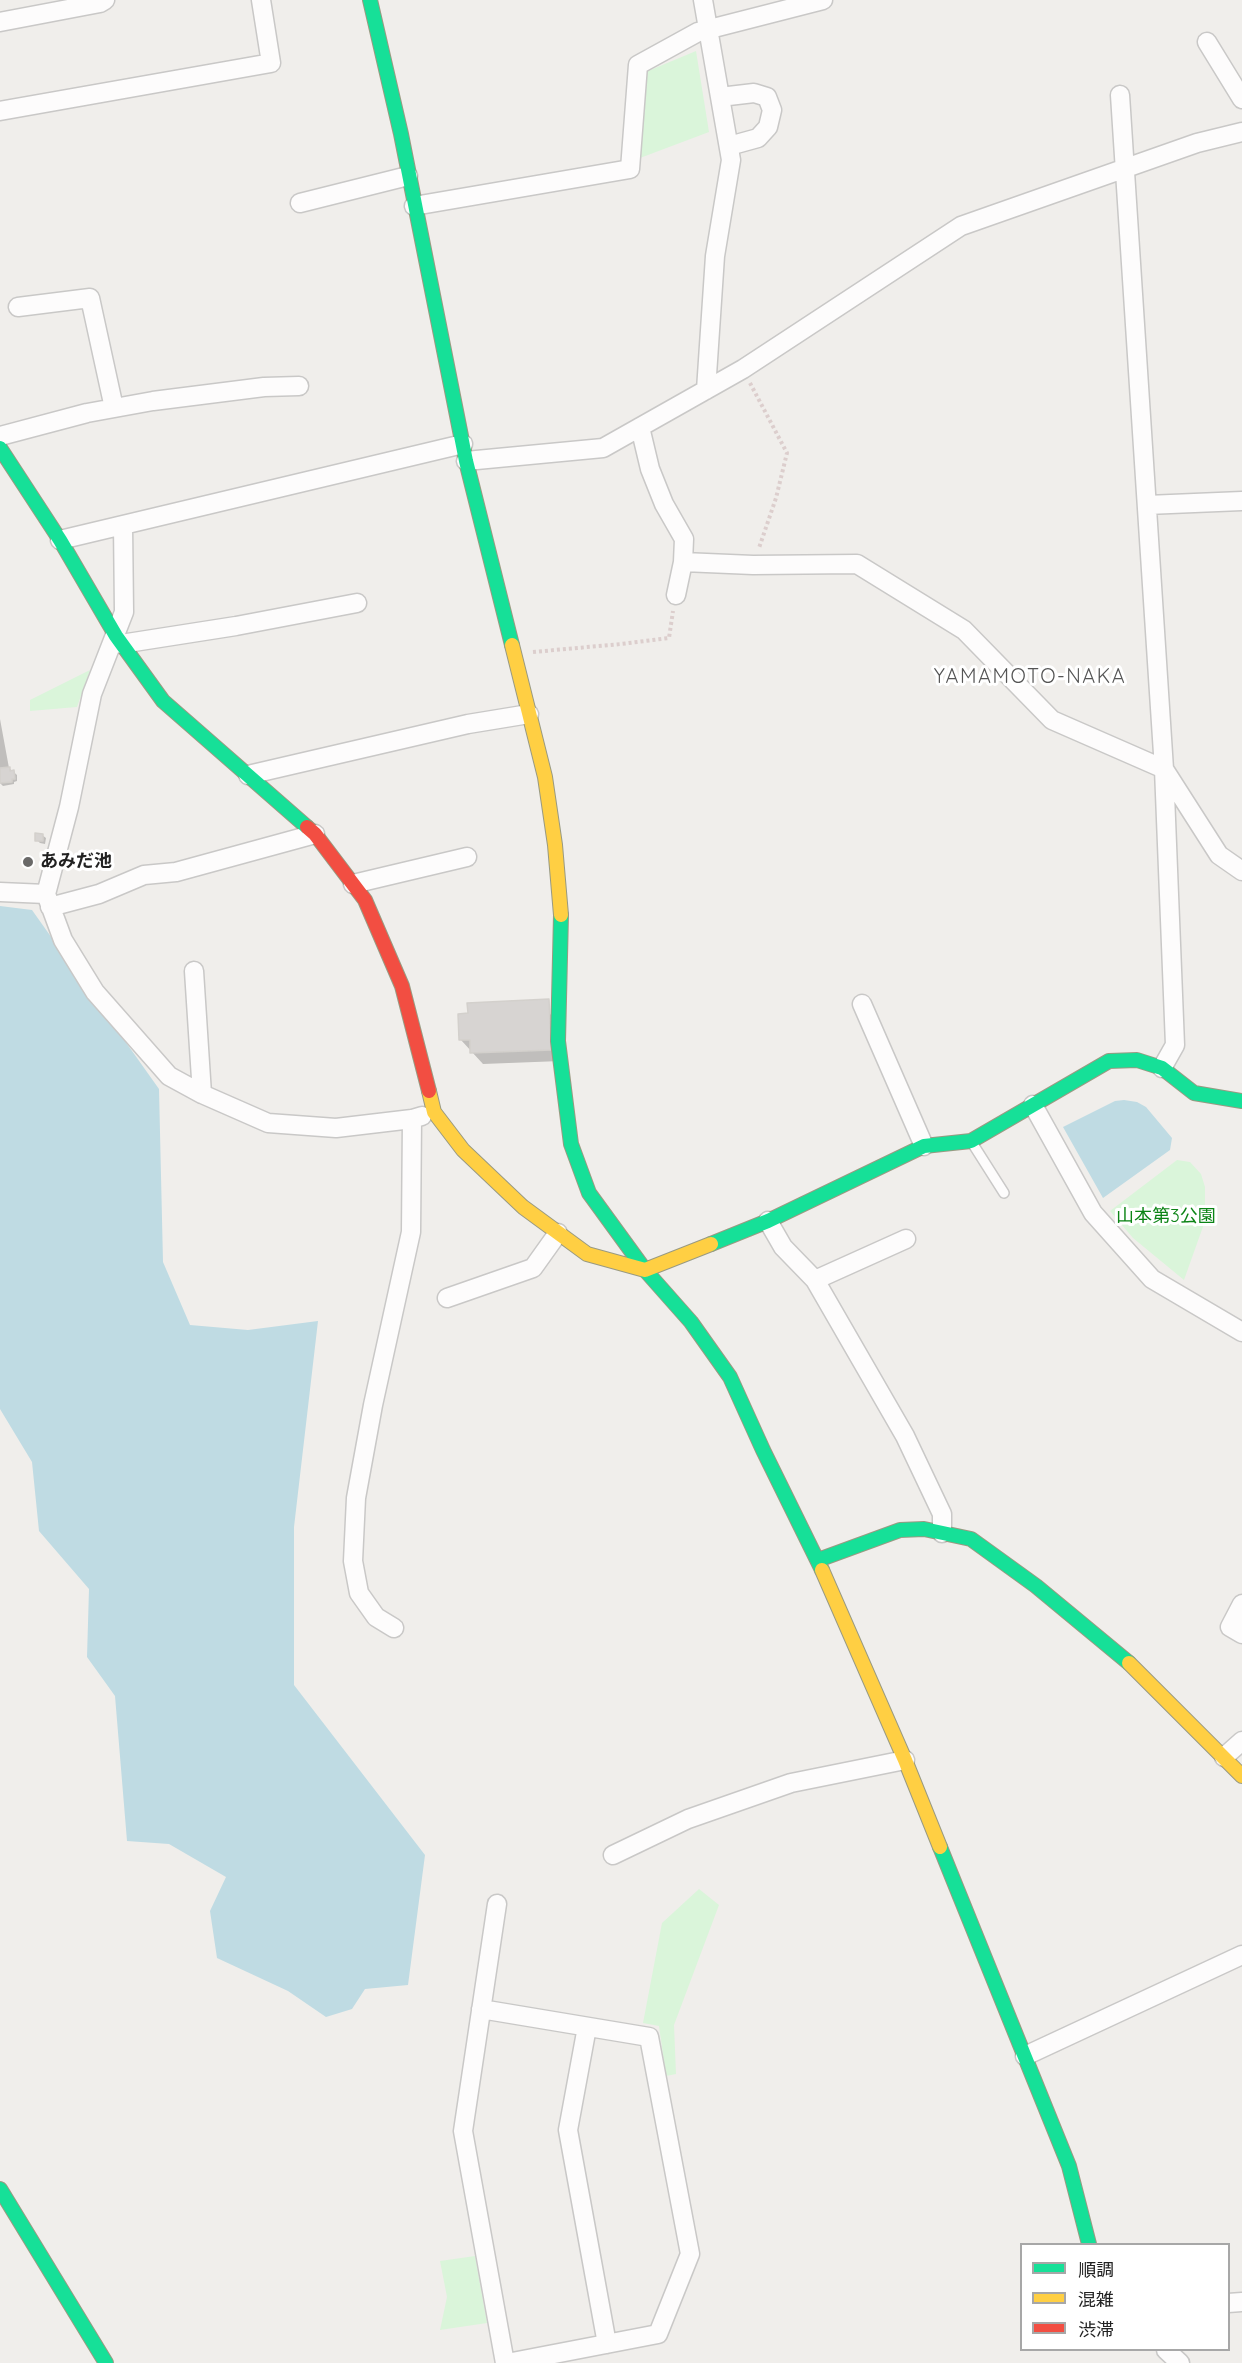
<!DOCTYPE html>
<html>
<head>
<meta charset="utf-8">
<style>
	body { margin:0 }
	#map { position:relative; width:1242px; height:2363px; overflow:hidden; background:#f0eeeb; font-family:Quicksand,"Noto Sans JP",sans-serif }
	canvas { display:block }
	.legend { position:absolute; left:1020px; top:2243px; width:210px; height:108px; box-sizing:border-box; background:#fff; border:2px solid #a7a7a7; margin:0; padding:8px 10px; list-style:none; font-size:18px; color:#222 }
	.legend li { display:flex; align-items:center; gap:12px; height:30px }
	.legend b { width:30px; border:2px solid #a7a7a7 }
</style>
</head>
<body>
<div id="map">
<canvas width="1242" height="2363"></canvas>
<ul class="legend">
<li><b style="height:8px;background:#16e098"></b>順調</li>
<li><b style="height:8px;background:#ffcf43"></b>混雑</li>
<li><b style="height:8px;background:#f24e42"></b>渋滞</li>
</ul>
</div>
<script>
const ctx = document.querySelector('canvas').getContext('2d');
ctx.lineJoin = 'round';
function fillPath(path, color) { ctx.fillStyle = color; ctx.fill(path, 'evenodd'); }
const toPath = rows => new Path2D(rows.map(r => 'M' + r).join(''));
function stroke(path, color, width, dash) { ctx.strokeStyle = color; ctx.lineWidth = width; ctx.lineCap = dash ? 'butt' : 'round'; ctx.setLineDash(dash || []); ctx.stroke(path); }
function label(font, color, halo, rows, align = 'center') {
  ctx.font = font + ' Quicksand,"Noto Sans JP",sans-serif'; ctx.lineWidth = 6; ctx.setLineDash([]); ctx.textBaseline = 'middle'; ctx.strokeStyle = halo; ctx.fillStyle = color; for (const [text, x, y, turn = 0] of rows) {
    ctx.save(); ctx.translate(x, y); ctx.rotate((+turn || 0) * Math.PI / 180); ctx.textAlign = isNaN(turn) ? turn : align; if (halo) ctx.strokeText(text, 0, 0); ctx.fillText(text, 0, 0); ctx.restore();
  }
}
fillPath(toPath([
	[696,51,709,132,640,158,643,82,648,71],
	[90,670,77,707,30,711,30,700],
	[1177,1160,1190,1162,1201,1174,1205,1187,1205,1221,1184,1280,1133,1238,1110,1211],
	[699,1889,719,1905,674,2025,676,2074,666,2076,659,2026,643,2023,662,1923],
	[475,2256,487,2323,440,2330,447,2297,440,2261]
]), '#daf5da');
fillPath(toPath([
	[0,906,32,910,159,1089,163,1262,190,1325,248,1330,318,1321,294,1527,294,1685,425,1855,408,1985,365,1989,352,2009,326,2017,288,1991,217,1958,210,1911,226,1877,169,1844,127,1841,115,1696,87,1657,89,1589,39,1531,32,1462,0,1409],
	[1124,1100,1137,1102,1146,1107,1172,1138,1170,1150,1103,1198,1063,1127,1115,1101]
]), '#bfdbe3');
fillPath(toPath([
	[0,719,9,768,17,775,17,781,14,782,14,784,3,786,0,783],
	[42,835,46,838,45,844,40,843,37,840],
	[559,1012,561,1061,483,1064,461,1040]
]), '#0003');
const building = toPath([
	[10,767,10,771,14,770,15,779,12,779,12,782,0,783,0,768,10,767],
	[35,833,43,834,43,841,35,841,35,833],
	[549,999,551,1050,470,1053,470,1040,459,1040,458,1014,468,1013,467,1003,549,999]
]);
fillPath(building, '#d7d4d2');
stroke(building, '#d3d0cc', 1.5);
const lane = toPath([
	[971,1141,1004,1193]
]);
const street = toPath([
	[703,0,731,160,715,256,706,390],
	[0,22,100,3,105,0],
	[1207,42,1242,99],
	[1120,95,1164,769,1175,1045,1162,1068],
	[720,97,754,93,767,97,772,110,768,127,758,138,729,146],
	[0,111,271,63,261,0],
	[300,203,408,176],
	[414,206,630,169,638,65,698,32,823,0],
	[18,307,90,298,114,408],
	[640,427,650,469,664,504,684,539,683,562,676,595],
	[0,436,87,413,153,401,264,387,299,386],
	[466,461,603,448,743,369,961,226,1197,143,1242,132],
	[1147,505,1242,501],
	[60,540,123,525],
	[683,562,753,565,857,564,964,630,1052,720,1164,769,1219,855,1242,871],
	[121,644,236,626,357,603],
	[248,775,468,724,529,714],
	[353,884,467,857],
	[0,892,46,894,69,807,92,694,124,612,123,525,463,444],
	[46,894,63,940,95,992,169,1076,202,1094,268,1123,336,1128,412,1119,422,1116],
	[50,907,99,894,144,875,176,872,315,834],
	[194,971,202,1094],
	[862,1004,924,1146],
	[1033,1105,1093,1213,1152,1279,1242,1332],
	[768,1221,783,1247,815,1280,905,1436,942,1514,942,1533],
	[815,1280,906,1239],
	[447,1298,533,1268,558,1233],
	[1242,1604,1230,1627,1242,1634],
	[394,1628,376,1617,359,1593,353,1561,356,1498,373,1405,411,1232,412,1119],
	[1224,1757,1242,1741],
	[613,1855,688,1819,791,1783,905,1760],
	[497,1904,463,2131,505,2363],
	[481,2009,649,2037,690,2254,658,2334,507,2363],
	[587,2027,568,2130,607,2344],
	[1025,2056,1242,1955],
	[1228,2303,1242,2302],
	[1166,2350,1180,2363]
]);
const fast = toPath([
	[370,0,401,134,466,461,512,645],
	[0,448,60,540,116,636,163,701,307,827],
	[561,915,558,1041,571,1144,589,1193,645,1270,691,1322,730,1377,763,1450,822,1570],
	[711,1244,768,1221,924,1146,971,1141,1109,1061,1137,1060,1162,1068,1194,1093,1242,1101],
	[818,1560,900,1530,924,1529,971,1539,1036,1586,1129,1663],
	[940,1847,1069,2166,1089,2244],
	[0,2189,106,2363]
]);
const slow = toPath([
	[512,645,545,777,555,845,561,915],
	[429,1091,434,1112,463,1150,523,1207,587,1254,645,1270,711,1244],
	[822,1570,905,1760,940,1847],
	[1129,1663,1242,1776]
]);
const jam = toPath([
	[307,827,315,834,365,900,402,986,429,1091]
]);
stroke(lane, '#c9c8c7', 12);
stroke(street, '#c9c8c7', 21);
stroke(fast, '#999a82', 16);
stroke(slow, '#999a82', 16);
stroke(jam, '#999a82', 16);
stroke(toPath([
	[750,383,787,453,776,498,759,548],
	[533,652,621,644,669,638,673,611]
]), '#dccecd', 4, [3, 3]);
stroke(lane, '#fdfcfc', 9);
stroke(street, '#fdfcfc', 18);
stroke(fast, '#16e098', 14);
stroke(slow, '#ffcf43', 14);
stroke(jam, '#f24e42', 14);
for (const [x, y, r, color] of [
	[28,862,6,"#6a6968"]
]) { const dot = new Path2D(); dot.arc(x, y, r, 0, 2 * Math.PI); ctx.fillStyle = color; ctx.fill(dot); stroke(dot, '#fff', 2); }
label('bold 18px', '#222', '#fff', [
	["あみだ池",40,862]
], 'left');
label('18px', '#0c8416', '#fff', [
	["山本第3公園",1166,1217]
]);
ctx.letterSpacing = '1.5px';
label('20px', '#555', '#fff', [
	["YAMAMOTO-NAKA",1030,677]
]);
ctx.letterSpacing = '0px';
</script>
</body>
</html>
